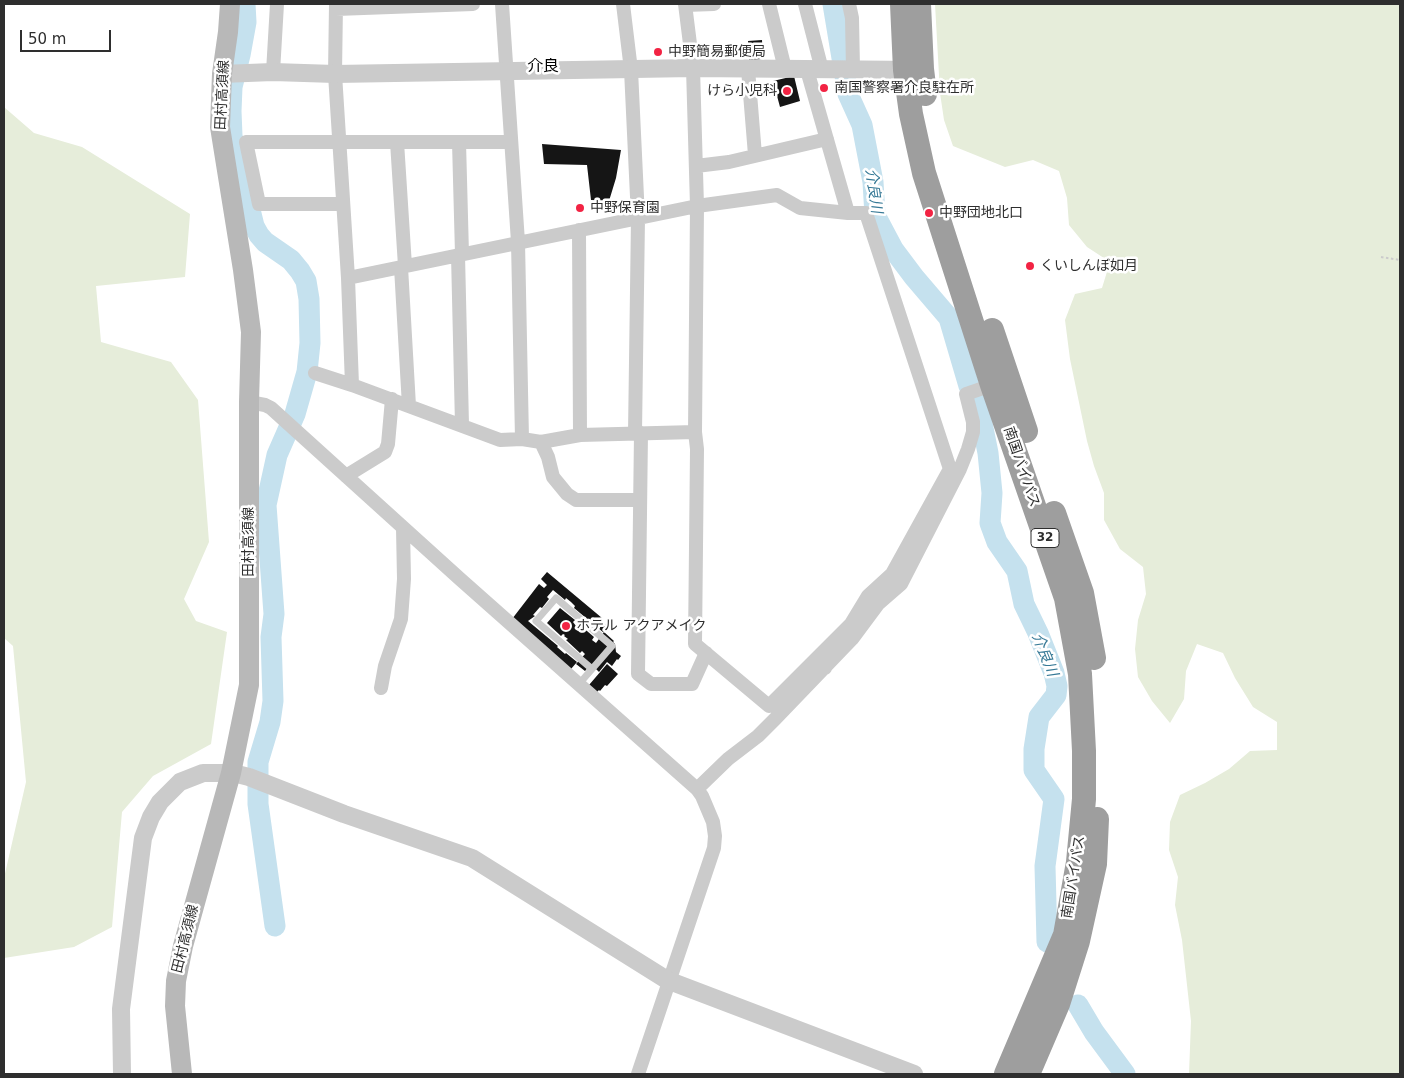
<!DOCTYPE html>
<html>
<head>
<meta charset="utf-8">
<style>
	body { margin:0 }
	#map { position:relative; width:1404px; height:1078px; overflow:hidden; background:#fff; font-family:"DejaVu Sans",sans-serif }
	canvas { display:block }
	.frame { position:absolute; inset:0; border:5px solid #2e2e2e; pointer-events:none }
	.scale { position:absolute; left:20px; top:30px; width:91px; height:22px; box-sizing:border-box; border:2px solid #2e2e2e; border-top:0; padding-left:6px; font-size:15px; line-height:18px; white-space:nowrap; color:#2e2e2e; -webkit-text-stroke:4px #fff; paint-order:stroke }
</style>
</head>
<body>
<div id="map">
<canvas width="1404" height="1078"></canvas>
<div class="frame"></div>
<div class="scale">50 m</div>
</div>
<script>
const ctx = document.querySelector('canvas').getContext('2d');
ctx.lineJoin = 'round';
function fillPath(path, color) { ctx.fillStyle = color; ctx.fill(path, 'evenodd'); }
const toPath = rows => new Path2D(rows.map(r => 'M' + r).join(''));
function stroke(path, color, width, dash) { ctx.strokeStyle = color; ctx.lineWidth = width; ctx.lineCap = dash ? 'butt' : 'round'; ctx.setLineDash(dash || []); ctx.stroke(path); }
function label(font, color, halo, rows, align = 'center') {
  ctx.font = font + ' "DejaVu Sans","Noto Sans JP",sans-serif'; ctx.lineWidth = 5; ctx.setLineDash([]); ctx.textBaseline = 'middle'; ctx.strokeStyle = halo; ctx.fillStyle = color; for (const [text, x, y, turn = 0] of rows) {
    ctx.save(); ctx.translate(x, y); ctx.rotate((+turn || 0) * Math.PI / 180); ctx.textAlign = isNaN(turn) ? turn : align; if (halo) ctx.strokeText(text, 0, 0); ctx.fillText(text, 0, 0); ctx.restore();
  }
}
fillPath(toPath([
	[935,4,1400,4,1400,1074,1189,1074,1191,1021,1182,940,1175,905,1178,877,1169,850,1170,822,1180,795,1205,783,1229,769,1250,751,1277,750,1277,722,1253,707,1235,678,1223,653,1197,644,1186,671,1184,699,1170,723,1152,701,1138,677,1135,649,1138,620,1146,594,1143,567,1120,549,1104,520,1104,493,1094,466,1087,441,1070,359,1065,320,1075,294,1102,288,1110,262,1087,247,1069,225,1067,198,1059,171,1033,160,1005,167,953,146,944,120,940,93],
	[4,107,34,133,82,147,190,214,185,277,96,286,101,342,171,362,198,400,209,542,184,599,196,621,227,632,211,744,153,776,122,812,112,927,74,947,4,958,4,878,26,782,13,646,4,638]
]), '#e6edda');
stroke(toPath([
	[245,4,246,22,240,55,232,87,231,111,232,136,254,226,259,235,265,242,291,260,300,271,306,281,309,299,310,343,307,372,295,414,277,455,266,505,274,614,271,637,273,701,270,722,258,762,258,804,275,926],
	[833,4,848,94,862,125,873,182,875,215,893,249,914,277,949,318,969,386],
	[974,396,980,413,988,453,992,493,990,523,997,542,1017,571,1024,604,1038,633,1054,673,1057,686,1056,695,1039,717,1034,749,1034,770,1054,799,1045,866,1047,942],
	[1078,1005,1094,1032,1125,1074]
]), '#c5e1ee', 21);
fillPath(toPath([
	[762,40,763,59,749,60,748,41],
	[794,76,800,101,780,107,773,81],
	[542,144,621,150,616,178,609,201,591,200,587,165,544,164],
	[547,572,602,618,600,620,609,627,604,633,574,608,575,606,571,602,566,598,565,600,553,590,547,597,549,599,542,608,540,607,533,615,535,616,528,621,558,646,557,647,565,654,566,653,577,662,571,669,512,619,539,584,544,588,547,585,541,579],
	[560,608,575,620,573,622,576,626,578,626,580,625,594,637,592,640,596,643,604,632,614,641,613,642,615,644,616,652,621,656,618,660,617,659,612,666,607,662,599,672,591,664,585,671,576,664,585,654,582,651,580,653,566,640,568,639,564,636,565,635,563,634,561,636,547,623],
	[607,664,618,674,607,686,605,685,600,691,599,690,597,692,589,685]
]), '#151515');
stroke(toPath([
	[1381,257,1400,260]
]), '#cbcbcb', 2, [2.5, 2.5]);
stroke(toPath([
	[579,684,612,646,556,598,536,621,592,669]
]), '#cbcbcb', 7);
stroke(toPath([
	[336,4,335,74,348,278,352,385,500,440,522,439,541,442,580,435,695,432],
	[502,4,518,242,522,439],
	[623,4,631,70,638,218,635,433],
	[685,4,693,68,697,206,695,432,697,449,695,644,769,706,816,659,825,668],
	[769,4,785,69],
	[805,4,822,70],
	[849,4,852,18,853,69],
	[685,5,714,4],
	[336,9,473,4],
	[748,69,755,155],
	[807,70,848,213],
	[273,72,277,4],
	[397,142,405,266],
	[459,142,462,254],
	[696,166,729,162,827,139],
	[343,204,259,204,246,142,511,142],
	[579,230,580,435],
	[458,255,462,425],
	[401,267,409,406],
	[348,278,697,206,777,195,800,208,848,213,866,213,950,469,892,574,868,596,851,624,816,659],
	[315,373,352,385],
	[249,402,265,405,271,408,460,579,697,789,702,796,713,822,715,836,714,848,638,1074],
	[641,433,638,674,651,684,692,684,706,653],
	[541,442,548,457,553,477,567,494,576,500,640,500],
	[346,476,385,452,388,444,392,399],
	[381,688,385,666,401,619,404,579,403,528],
	[697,789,728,759,758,736,775,719,852,639,878,604,901,584,960,469,968,449,973,432,973,422,966,394,992,385]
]), '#cbcbcb', 14);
stroke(toPath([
	[222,74,273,72,335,74,693,68,916,70],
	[122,1074,121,1009,143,838,151,817,160,802,180,782,203,773,222,773,237,774,249,777,344,814,472,858,667,980,914,1074]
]), '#cbcbcb', 18);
stroke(toPath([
	[182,1074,175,1006,176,981,183,946,231,773,249,685,249,402,251,332,243,270,220,127,222,74,228,32,230,4]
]), '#b8b8b8', 20);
stroke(toPath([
	[902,4,905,70,911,114,924,173,992,385,1066,598,1080,674,1084,751,1084,799,1078,862,1065,935,1006,1074],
	[919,4,922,69,925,94],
	[992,330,1026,431],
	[1054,513,1082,593,1094,658],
	[1028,1074,1058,1004,1078,941,1095,864,1097,819]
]), '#9e9e9e', 24);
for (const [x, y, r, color] of [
	[658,52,5,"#f22343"],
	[824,88,5,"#f22343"],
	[787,91,5,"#f22343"],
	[580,208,5,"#f22343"],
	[929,213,5,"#f22343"],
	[1030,266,5,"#f22343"],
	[566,626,5,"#f22343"]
]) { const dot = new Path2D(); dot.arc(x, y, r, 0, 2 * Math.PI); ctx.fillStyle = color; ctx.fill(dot); stroke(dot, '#fff', 2); }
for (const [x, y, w] of [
	[1045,538,28]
]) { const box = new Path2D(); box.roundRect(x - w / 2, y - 9.5, w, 19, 4); ctx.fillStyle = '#fff'; ctx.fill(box); stroke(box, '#2e2e2e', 1); }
label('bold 12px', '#2e2e2e', null, [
	["32",1045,538]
]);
label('14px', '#2e2e2e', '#fff', [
	["中野簡易郵便局",668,52],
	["南国警察署介良駐在所",834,88],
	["けら小児科",777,91,"right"],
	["中野保育園",590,208],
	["中野団地北口",939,213],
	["くいしんぼ如月",1040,266],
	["ホテル アクアメイク",576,626]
], 'left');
label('14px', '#2e2e2e', '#fff', [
	["田村高須線",223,95,-87],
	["南国バイパス",1021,467,71],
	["田村高須線",249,542,-90],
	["南国バイパス",1074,877,-81],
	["田村高須線",186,939,-76]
]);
label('italic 15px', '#367996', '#fff', [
	["介良川",873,191,82],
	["介良川",1044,655,68]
]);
label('16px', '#000', '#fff', [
	["介良",543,67]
]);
</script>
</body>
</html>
